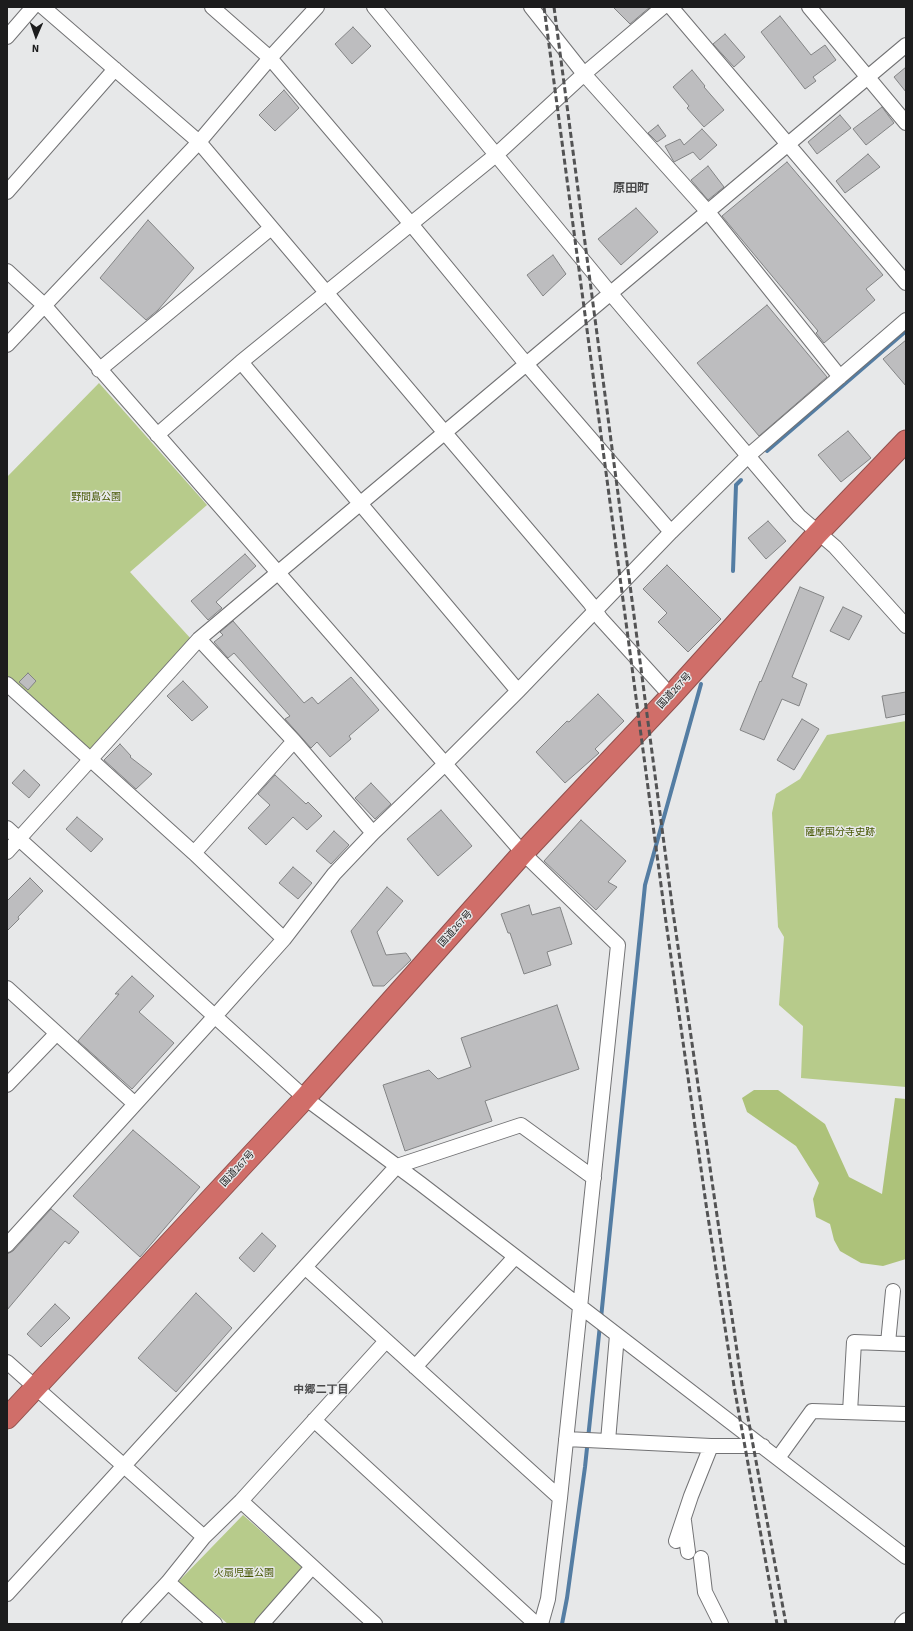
<!DOCTYPE html>
<html>
<head>
<meta charset="utf-8">
<style>
	body { margin:0 }
	#map { position:relative; width:913px; height:1631px; overflow:hidden; background:#e7e8e9; font-family:"Source Sans 3",sans-serif }
	canvas { display:block }
	.frame { position:absolute; inset:0; border:8px solid #1c1c1d; pointer-events:none }
	.north { position:absolute; left:16px; top:16px; width:40px; height:40px; -webkit-text-stroke:3px #e7e8e9; paint-order:stroke; rotate:182deg; font-size:11px; font-weight:700; line-height:16px; text-align:center; color:#1c1c1d }
	.north::after { content:''; display:block; margin:auto; width:14px; height:18px; background:#1c1c1d; clip-path:polygon(50% 0,100% 100%,50% 72%,0 100%) }
</style>
</head>
<body>
<div id="map">
<canvas width="913" height="1631"></canvas>
<div class="frame"></div>
<div class="north">N</div>
</div>
<script>
const ctx = document.querySelector('canvas').getContext('2d');
ctx.lineJoin = 'round';
function fillPath(path, color) { ctx.fillStyle = color; ctx.fill(path, 'evenodd'); }
const toPath = rows => new Path2D(rows.map(r => 'M' + r).join(''));
function stroke(path, color, width, dash) { ctx.strokeStyle = color; ctx.lineWidth = width; ctx.lineCap = dash ? 'butt' : 'round'; ctx.setLineDash(dash || []); ctx.stroke(path); }
function label(font, color, halo, rows, align = 'center') {
  ctx.font = font + ' "Source Sans 3","Noto Sans JP",sans-serif'; ctx.lineWidth = 3; ctx.setLineDash([]); ctx.textBaseline = 'middle'; ctx.strokeStyle = halo; ctx.fillStyle = color; for (const [text, x, y, turn = 0] of rows) {
    ctx.save(); ctx.translate(x, y); ctx.rotate((+turn || 0) * Math.PI / 180); ctx.textAlign = isNaN(turn) ? turn : align; if (halo) ctx.strokeText(text, 0, 0); ctx.fillText(text, 0, 0); ctx.restore();
  }
}
fillPath(toPath([
	[99,383,207,505,130,572,192,640,92,749,86,749,7,676,7,477],
	[906,721,906,1087,801,1078,803,1026,779,1005,784,937,778,927,772,813,776,794,800,779,827,735],
	[243,1515,304,1569,254,1624,228,1624,178,1582]
]), '#b7cb8b');
fillPath(toPath([
	[754,1090,778,1090,825,1124,849,1177,882,1194,895,1098,906,1099,906,1259,883,1266,861,1263,840,1251,834,1240,830,1224,816,1217,813,1199,819,1183,796,1146,747,1112,742,1098]
]), '#adc27a');
stroke(toPath([
	[767,451,906,331],
	[733,571,736,485,741,480],
	[601,1318,645,885,701,684],
	[562,1624,567,1598,585,1467,600,1325]
]), '#547da3', 4);
const building = toPath([
	[613,7,650,7,630,24,613,7],
	[780,16,811,55,825,45,836,60,813,77,816,81,805,89,761,32,780,16],
	[353,27,371,46,352,64,335,44,353,27],
	[725,34,745,57,734,67,713,44,725,34],
	[906,67,906,92,894,77,906,67],
	[692,70,705,86,704,87,724,110,704,127,687,108,689,106,673,87,692,70],
	[284,90,299,108,275,131,259,115,284,90],
	[882,107,894,123,866,145,853,129,882,107],
	[840,115,851,128,817,154,808,142,840,115],
	[658,125,666,136,657,142,648,133,658,125],
	[702,129,717,145,700,160,693,152,674,162,665,146,680,139,684,145,702,129],
	[868,154,880,167,845,193,836,181,868,154],
	[787,162,883,275,866,289,875,300,824,343,816,333,818,331,722,216,787,162],
	[708,166,724,187,708,200,691,180,708,166],
	[636,208,658,232,621,265,598,239,636,208],
	[148,220,194,268,158,310,146,320,100,278,148,220],
	[553,255,566,274,543,296,527,275,553,255],
	[767,305,827,377,759,436,697,363,767,305],
	[906,340,906,386,883,359,906,340],
	[848,431,871,458,841,482,818,455,848,431],
	[768,521,786,541,766,559,748,538,768,521],
	[245,554,256,566,216,602,222,608,208,620,191,601,245,554],
	[667,565,721,619,688,652,658,622,667,613,643,589,667,565],
	[800,587,824,597,792,677,807,684,799,706,782,699,764,740,740,730,760,681,761,682,800,587],
	[843,607,862,616,849,640,830,631,843,607],
	[233,621,304,703,312,697,318,704,351,677,379,710,349,736,351,739,330,757,317,742,311,748,285,719,290,716,234,653,228,658,214,642,223,635,220,632,233,621],
	[28,673,36,681,28,690,19,682,28,673],
	[183,681,208,707,192,721,167,696,183,681],
	[906,692,906,714,886,718,882,696,906,692],
	[598,694,624,721,595,749,599,753,565,783,536,752,567,721,569,722,598,694],
	[802,719,819,729,794,770,777,760,802,719],
	[120,744,131,756,130,757,152,774,136,789,104,760,120,744],
	[24,770,40,785,29,798,12,783,24,770],
	[275,775,306,804,308,802,322,816,307,830,293,817,266,845,248,828,270,805,258,794,275,775],
	[371,783,391,804,375,819,355,798,371,783],
	[441,810,472,846,438,876,407,839,441,810],
	[77,817,103,839,91,852,66,829,77,817],
	[581,820,626,861,608,882,617,887,596,910,544,861,581,820],
	[334,831,349,845,331,864,316,851,334,831],
	[293,867,312,883,298,899,279,883,293,867],
	[30,878,43,891,18,917,19,919,7,931,7,901,30,878],
	[387,887,403,901,377,932,386,955,406,953,411,960,384,986,373,986,351,931,387,887],
	[529,905,532,915,560,907,572,944,547,952,551,965,524,974,510,933,508,933,501,914,529,905],
	[132,976,154,996,139,1012,174,1043,132,1089,78,1041,119,994,115,994,132,976],
	[557,1005,579,1069,485,1101,492,1121,405,1151,383,1085,429,1070,438,1079,471,1067,461,1038,557,1005],
	[133,1130,200,1187,140,1257,73,1196,133,1130],
	[51,1209,79,1232,69,1244,65,1241,7,1310,7,1254,13,1251,51,1209],
	[262,1233,276,1246,254,1272,239,1258,262,1233],
	[196,1293,232,1328,176,1392,138,1358,196,1293],
	[55,1304,70,1318,41,1347,27,1334,55,1304]
]);
fillPath(building, '#bdbdbf');
stroke(building, '#838485', 1);
const minor = toPath([
	[43,7,199,142,445,433,590,603,601,619,671,696],
	[212,7,270,58,411,224,527,365,671,532],
	[374,7,611,294,799,516,835,547,906,626],
	[531,7,584,74,708,212,840,377],
	[671,7,906,283],
	[809,7,906,123],
	[7,37,33,7],
	[7,192,115,69],
	[7,271,44,305,523,853,618,945,560,1498,548,1599,541,1624],
	[7,345,199,142,270,58,317,7],
	[241,362,518,691],
	[99,370,271,228],
	[157,435,241,362,497,154,584,74,663,7],
	[199,639,294,741,373,833],
	[7,684,194,853,284,939],
	[7,828,305,1098,421,1184,906,1557],
	[7,852,199,639,906,45],
	[194,853,294,741],
	[7,988,135,1104],
	[7,1085,56,1034],
	[7,1245,216,1015,284,939,334,874,373,833,446,763,518,691,671,532,748,456,906,320],
	[306,1268,560,1498],
	[888,1343,893,1291],
	[7,1362,204,1537],
	[415,1367,515,1257],
	[850,1412,854,1342,906,1344],
	[314,1420,536,1624],
	[566,1439,711,1446,763,1446],
	[608,1441,617,1335],
	[778,1458,812,1411,906,1414],
	[241,1501,375,1624],
	[684,1521,688,1552],
	[676,1541,691,1496,711,1446],
	[701,1558,705,1592,721,1624],
	[168,1582,215,1624],
	[7,1594,397,1166,521,1125,594,1178],
	[129,1624,168,1582,204,1537,241,1501,386,1341],
	[262,1624,312,1567],
	[902,1624,906,1620]
]);
const highway = toPath([
	[7,1418,305,1098,523,853,671,696,818,533,906,441]
]);
stroke(minor, '#727274', 16);
stroke(highway, '#91514e', 23);
stroke(minor, '#fff', 14);
stroke(highway, '#d06e69', 21);
stroke(toPath([
	[544,7,665,915,706,1204,734,1386,777,1624],
	[554,7,673,912,715,1202,742,1385,786,1624]
]), '#535354', 3, [6, 3]);
label('10px', '#455600', '#e7e8e9', [
	["野間島公園",96,498],
	["薩摩国分寺史跡",840,833],
	["火扇児童公園",244,1574]
]);
label('10px', '#1c1c1d', '#e7e8e9', [
	["国道267号",675,691,-47],
	["国道267号",456,929,-48],
	["国道267号",238,1169,-47]
]);
label('bold 11px', '#4a4a4b', '#e7e8e9', [
	["中郷二丁目",321,1391]
]);
label('bold 12px', '#4a4a4b', '#e7e8e9', [
	["原田町",631,189]
]);
</script>
</body>
</html>
